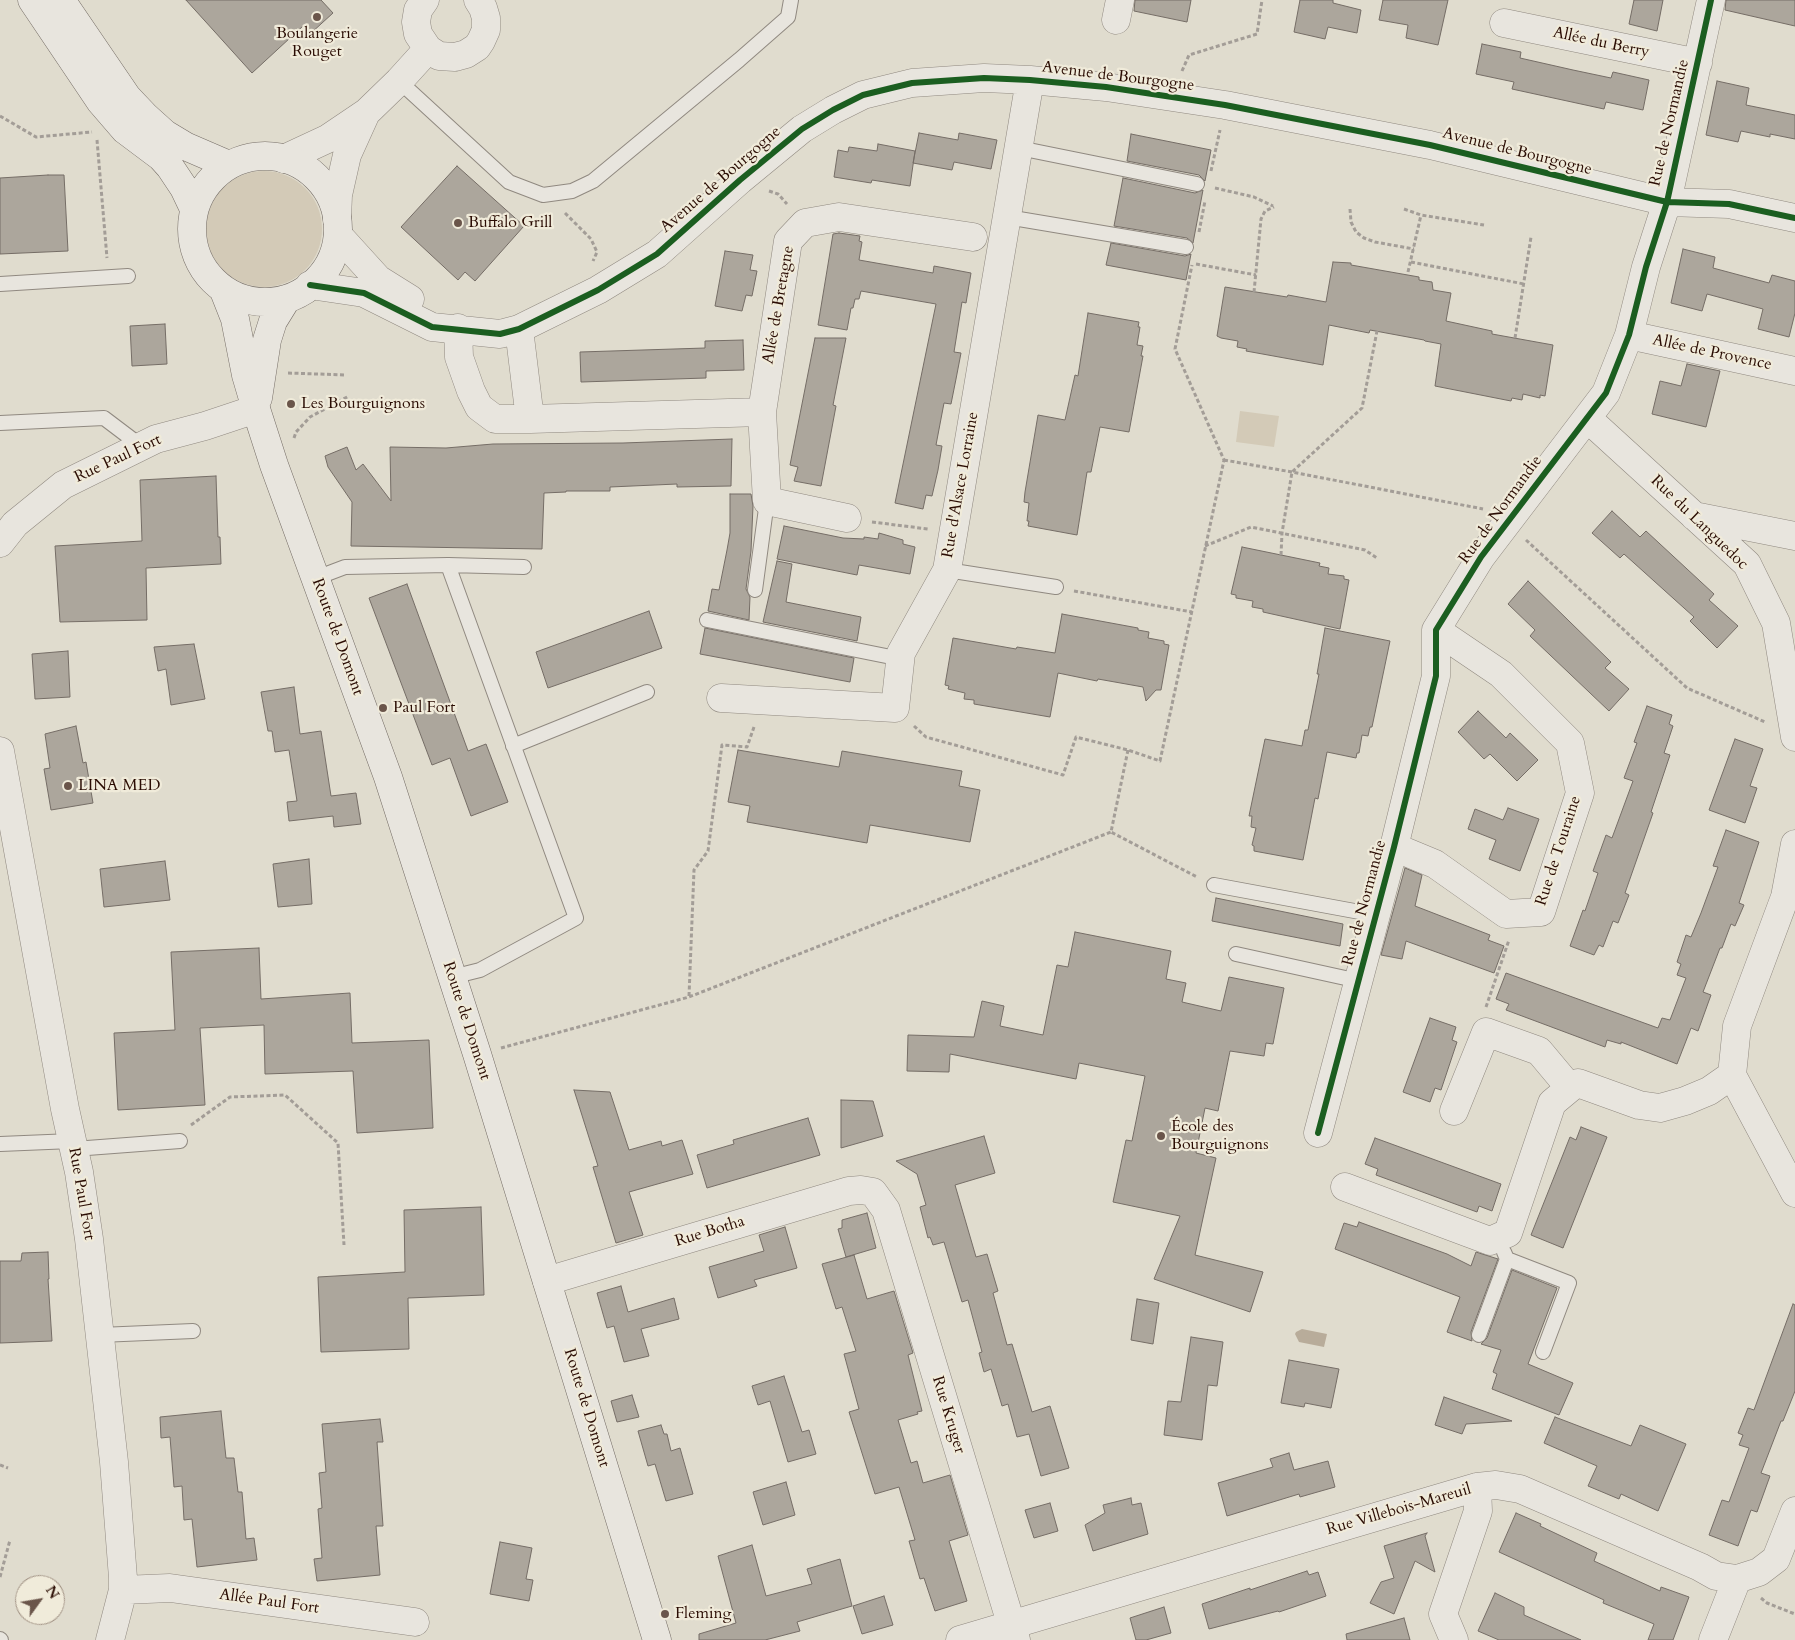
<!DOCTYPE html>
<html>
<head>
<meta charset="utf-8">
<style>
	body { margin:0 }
	#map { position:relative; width:1795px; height:1640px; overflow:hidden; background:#e0dcce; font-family:Cardo,serif }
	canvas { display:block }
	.north { position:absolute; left:15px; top:1575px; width:50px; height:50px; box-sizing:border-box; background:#f0ebda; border:1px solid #a19284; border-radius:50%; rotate:58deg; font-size:14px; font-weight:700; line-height:20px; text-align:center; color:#2a0c03 }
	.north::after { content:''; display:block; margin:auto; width:18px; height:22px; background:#6a554a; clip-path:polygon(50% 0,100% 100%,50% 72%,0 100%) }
</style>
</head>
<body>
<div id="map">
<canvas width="1795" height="1640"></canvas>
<div class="north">N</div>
</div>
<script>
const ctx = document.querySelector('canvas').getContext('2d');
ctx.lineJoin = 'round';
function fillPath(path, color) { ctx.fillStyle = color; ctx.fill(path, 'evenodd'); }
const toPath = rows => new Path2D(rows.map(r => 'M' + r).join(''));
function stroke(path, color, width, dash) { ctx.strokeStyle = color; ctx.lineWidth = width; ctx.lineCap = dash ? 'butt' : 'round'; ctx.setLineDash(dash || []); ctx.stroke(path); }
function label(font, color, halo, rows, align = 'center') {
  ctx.font = font + ' Cardo,serif'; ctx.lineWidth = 4.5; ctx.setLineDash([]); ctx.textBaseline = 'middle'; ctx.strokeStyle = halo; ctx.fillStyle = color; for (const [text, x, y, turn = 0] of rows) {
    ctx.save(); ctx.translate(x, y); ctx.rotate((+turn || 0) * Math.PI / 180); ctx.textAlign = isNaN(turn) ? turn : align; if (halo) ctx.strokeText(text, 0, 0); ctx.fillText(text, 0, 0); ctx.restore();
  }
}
fillPath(toPath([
	'206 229a58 58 0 1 1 116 0a58 58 0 1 1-116 0Z',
	[1240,411,1279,416,1274,447,1236,442]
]), '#d3cab7');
fillPath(toPath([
	[1302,1329,1327,1334,1324,1347,1299,1342,1295,1334,1296,1332]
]), '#b8ac9a');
const building = toPath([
	[186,0,321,0,333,13,310,34,303,26,252,73,186,0],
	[1135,0,1191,0,1187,22,1134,11,1135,0],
	[1300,0,1333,0,1333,3,1361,10,1357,33,1328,27,1325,39,1294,32,1300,0],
	[1383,0,1448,0,1438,45,1406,38,1408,25,1379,20,1383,0],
	[1634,0,1663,0,1657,31,1629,24,1634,0],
	[1726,0,1795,0,1795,26,1725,10,1726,0],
	[1482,44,1521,52,1520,58,1573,70,1611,78,1613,72,1649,80,1643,110,1606,102,1604,109,1512,89,1514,82,1476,74,1482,44],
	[1717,81,1749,88,1746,105,1795,115,1795,139,1770,134,1770,137,1741,131,1738,142,1706,135,1717,81],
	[919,133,958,140,959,133,997,140,991,169,954,162,952,170,913,163,919,133],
	[1131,134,1211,150,1205,181,1199,175,1127,161,1131,134],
	[878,144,915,151,910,186,872,180,871,183,834,177,838,150,848,152,849,147,877,151,878,144],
	[457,166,524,226,475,281,465,272,458,280,401,227,457,166],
	[48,175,64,175,68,251,0,254,0,178,48,175],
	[1123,178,1195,193,1203,190,1193,243,1187,238,1114,226,1123,178],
	[839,233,860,236,859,241,862,242,859,260,933,273,934,266,971,273,966,303,962,302,954,352,961,353,956,379,951,404,944,403,936,445,942,446,938,470,932,496,926,495,923,509,895,503,936,304,861,291,859,299,855,299,853,308,851,308,847,330,818,325,833,234,839,233],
	[1111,243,1185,256,1191,254,1186,280,1106,265,1111,243],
	[1683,249,1715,257,1713,268,1769,283,1772,275,1795,281,1795,313,1789,337,1758,329,1763,309,1707,294,1702,311,1671,303,1683,249],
	[725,251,753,255,750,270,757,271,752,296,746,295,742,311,715,306,725,251],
	[1333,262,1351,263,1351,265,1419,277,1419,280,1432,282,1433,290,1451,293,1446,321,1492,331,1492,334,1553,345,1545,396,1540,395,1540,398,1523,394,1522,400,1512,398,1511,401,1435,386,1441,344,1425,341,1424,340,1370,330,1369,333,1329,325,1323,365,1246,351,1247,349,1237,347,1238,341,1221,338,1217,336,1225,287,1287,297,1288,295,1326,302,1333,262],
	[1088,313,1139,322,1138,327,1140,327,1137,345,1143,346,1141,356,1143,356,1129,432,1100,427,1091,472,1087,472,1077,535,1028,526,1029,521,1027,521,1029,503,1024,502,1025,492,1038,415,1065,420,1075,375,1078,376,1088,313],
	[165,324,167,364,132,366,130,326,165,324],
	[815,338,846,338,833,405,836,406,821,486,794,481,798,467,790,465,815,338],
	[743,340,744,370,706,371,706,378,581,382,580,352,705,348,705,341,743,340],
	[1687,364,1720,371,1706,427,1652,414,1660,381,1681,386,1687,364],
	[732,439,731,486,677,487,677,484,610,487,610,491,566,491,566,492,544,493,542,549,351,546,352,502,328,467,325,456,347,447,356,470,363,464,391,501,390,447,446,448,493,444,623,443,732,439],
	[216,476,218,537,220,537,221,564,146,568,147,620,60,622,55,546,142,541,140,480,216,476],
	[730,494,751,494,753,506,751,551,746,589,750,597,749,620,708,611,712,589,719,590,727,550,730,533,730,494],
	[1612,511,1640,537,1646,531,1714,594,1709,600,1738,626,1717,648,1690,621,1694,617,1624,554,1620,558,1592,533,1612,511],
	[784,526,843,538,864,539,864,537,878,539,879,533,903,540,903,544,915,547,910,574,859,565,857,575,777,559,784,526],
	[1242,547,1320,563,1319,566,1329,568,1328,574,1344,576,1344,579,1349,580,1340,629,1263,612,1263,609,1252,607,1253,601,1236,598,1236,595,1231,594,1242,547],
	[777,561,792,564,786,602,861,617,857,641,763,622,777,561],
	[1528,581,1611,662,1605,668,1629,689,1609,711,1530,636,1535,630,1508,604,1528,581],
	[407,584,468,751,486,744,508,802,471,816,450,758,432,765,369,598,407,584],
	[649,611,662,648,548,688,536,652,649,611],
	[1062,614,1138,628,1138,630,1149,632,1148,638,1164,641,1164,644,1169,645,1161,690,1156,690,1146,701,1143,687,1098,679,1097,681,1058,673,1050,717,974,704,974,700,964,699,965,693,948,689,949,686,945,685,953,638,1016,649,1017,647,1055,653,1062,614],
	[705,628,854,658,850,682,700,654,705,628],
	[1325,628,1390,641,1372,727,1370,727,1368,736,1362,735,1359,753,1357,753,1356,758,1327,752,1318,799,1315,798,1303,860,1254,851,1254,846,1252,845,1256,828,1251,827,1252,816,1249,816,1265,739,1302,746,1305,730,1308,730,1319,674,1317,674,1325,628],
	[194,644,205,699,171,705,166,669,158,671,154,647,194,644],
	[68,651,70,697,35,699,32,654,68,651],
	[294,687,300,734,321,731,331,796,356,793,361,824,334,827,333,816,289,821,287,802,297,801,289,750,275,752,272,731,268,731,261,692,294,687],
	[1647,706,1672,715,1669,724,1673,726,1664,753,1670,755,1651,812,1653,813,1625,893,1629,895,1618,923,1613,921,1603,947,1599,945,1594,955,1570,946,1583,910,1585,911,1598,873,1593,871,1606,835,1612,838,1633,781,1624,778,1637,743,1634,742,1647,706],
	[1478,711,1506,738,1510,733,1538,760,1517,781,1490,754,1484,759,1458,732,1478,711],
	[76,726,83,763,86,762,93,803,51,810,44,769,50,768,45,734,76,726],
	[1735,739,1763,749,1750,786,1757,788,1745,823,1709,810,1735,739],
	[738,750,839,767,842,751,962,771,959,786,980,790,970,842,870,825,867,843,747,822,750,806,728,802,738,750],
	[1508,808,1539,819,1520,871,1489,859,1496,840,1468,829,1475,809,1503,820,1508,808],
	[1726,830,1759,842,1739,903,1744,905,1735,926,1731,924,1722,948,1720,948,1703,992,1711,995,1698,1031,1691,1028,1677,1064,1621,1042,1621,1044,1607,1040,1605,1047,1506,1010,1509,1004,1496,999,1506,973,1658,1028,1662,1018,1670,1020,1686,978,1677,975,1681,964,1677,962,1686,935,1691,937,1701,913,1718,867,1713,866,1726,830],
	[309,859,312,904,278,907,273,864,309,859],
	[165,861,170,900,104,907,100,869,165,861],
	[1405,868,1422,875,1415,906,1490,935,1488,940,1504,946,1494,973,1406,941,1402,959,1381,955,1405,868],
	[1216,898,1343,924,1340,946,1212,921,1216,898],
	[1075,932,1171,951,1166,979,1186,983,1182,1002,1221,1011,1229,977,1284,988,1273,1044,1266,1043,1264,1056,1230,1051,1218,1111,1205,1108,1196,1153,1216,1158,1195,1255,1263,1272,1250,1312,1154,1279,1180,1216,1113,1202,1126,1140,1132,1141,1145,1076,1079,1063,1076,1079,950,1054,949,1072,907,1071,908,1035,974,1037,982,1001,1004,1006,1000,1026,1043,1035,1057,965,1068,967,1075,932],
	[259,948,261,999,350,993,352,1043,429,1040,433,1128,357,1133,353,1071,265,1074,264,1025,200,1028,205,1105,118,1110,114,1033,175,1030,171,952,259,948],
	[1430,1018,1456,1027,1452,1040,1457,1042,1441,1090,1435,1088,1430,1102,1403,1092,1430,1018],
	[574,1090,610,1092,629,1150,661,1141,662,1146,682,1140,693,1174,629,1192,643,1235,616,1243,593,1167,598,1166,574,1090],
	[841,1100,873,1101,883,1136,841,1148,841,1100],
	[808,1118,820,1155,707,1188,697,1155,734,1144,733,1140,808,1118],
	[1581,1127,1607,1137,1563,1248,1531,1235,1570,1137,1576,1140,1581,1127],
	[984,1136,995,1173,955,1185,976,1257,987,1254,998,1291,993,1293,1007,1345,1012,1344,1032,1412,1050,1406,1069,1468,1041,1476,1029,1434,1017,1437,1008,1404,1002,1406,991,1369,984,1372,979,1353,982,1352,968,1300,962,1302,944,1242,933,1245,930,1237,928,1238,920,1207,926,1205,917,1174,896,1161,984,1136],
	[1375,1138,1501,1184,1492,1211,1479,1206,1477,1212,1376,1175,1378,1169,1365,1164,1375,1138],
	[481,1207,484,1295,408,1298,409,1349,321,1352,318,1277,405,1272,404,1210,481,1207],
	[867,1213,876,1248,846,1257,838,1229,842,1228,842,1220,867,1213],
	[1359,1222,1447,1254,1471,1266,1476,1252,1498,1259,1471,1332,1472,1341,1447,1332,1460,1297,1335,1249,1344,1223,1357,1227,1359,1222],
	[785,1227,797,1268,754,1280,757,1286,718,1298,709,1267,764,1251,759,1235,785,1227],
	[48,1252,49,1279,48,1279,52,1341,0,1343,0,1261,21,1261,22,1253,48,1252],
	[854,1255,867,1299,894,1291,913,1353,908,1355,922,1411,917,1412,918,1414,898,1420,911,1463,917,1461,923,1483,950,1475,968,1535,949,1541,967,1601,935,1611,924,1578,920,1579,909,1541,915,1540,899,1487,875,1494,849,1412,859,1409,844,1354,856,1351,842,1307,836,1309,822,1264,854,1255],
	[1512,1270,1557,1288,1528,1364,1573,1383,1559,1415,1492,1389,1497,1374,1493,1372,1501,1350,1481,1344,1487,1338,1512,1270],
	[621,1286,628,1312,674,1298,679,1319,641,1329,649,1356,624,1362,614,1326,607,1328,597,1293,621,1286],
	[1137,1299,1159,1303,1153,1344,1131,1340,1137,1299],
	[1793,1304,1795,1305,1795,1391,1783,1421,1781,1421,1761,1473,1770,1476,1757,1512,1751,1510,1738,1546,1709,1535,1722,1500,1729,1502,1749,1448,1739,1445,1743,1435,1738,1433,1748,1408,1754,1410,1793,1304],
	[1191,1337,1223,1342,1217,1386,1208,1385,1202,1440,1164,1435,1168,1401,1181,1402,1191,1337],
	[1289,1360,1339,1369,1331,1408,1305,1403,1304,1407,1281,1403,1289,1360],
	[784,1376,802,1432,809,1430,816,1454,788,1462,770,1401,758,1405,752,1386,784,1376],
	[632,1395,639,1417,617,1422,611,1401,632,1395],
	[1444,1397,1512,1421,1466,1424,1462,1434,1435,1425,1444,1397],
	[221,1411,226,1458,234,1458,238,1492,242,1492,246,1539,254,1538,257,1560,197,1567,192,1519,184,1520,182,1486,174,1487,170,1437,161,1438,160,1417,221,1411],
	[1555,1417,1631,1446,1640,1425,1686,1444,1658,1511,1621,1494,1619,1499,1588,1486,1597,1466,1544,1443,1555,1417],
	[380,1419,383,1442,377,1442,383,1526,376,1526,380,1575,317,1581,314,1559,322,1558,318,1509,322,1508,319,1473,326,1472,322,1424,380,1419],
	[661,1425,664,1434,667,1434,671,1451,680,1448,693,1494,666,1501,655,1464,648,1466,638,1431,661,1425],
	[1289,1453,1294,1470,1328,1461,1335,1487,1300,1497,1299,1494,1227,1516,1218,1483,1273,1467,1270,1459,1289,1453],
	[786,1482,795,1515,763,1525,753,1492,786,1482],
	[1131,1498,1132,1505,1141,1503,1148,1534,1093,1551,1085,1525,1105,1513,1103,1505,1131,1498],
	[1050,1503,1058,1531,1034,1538,1025,1510,1050,1503],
	[1516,1513,1541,1524,1540,1526,1597,1553,1594,1561,1660,1591,1661,1587,1689,1597,1673,1640,1648,1640,1654,1624,1603,1603,1604,1600,1499,1552,1516,1513],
	[1427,1533,1425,1536,1435,1572,1415,1561,1394,1614,1370,1603,1381,1582,1394,1578,1384,1546,1427,1533],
	[500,1542,532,1548,526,1579,533,1580,529,1601,490,1594,500,1542],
	[752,1545,766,1596,812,1584,807,1569,840,1559,852,1606,797,1622,800,1631,765,1640,699,1640,699,1634,736,1623,718,1556,752,1545],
	[1307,1571,1309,1575,1318,1572,1326,1596,1279,1612,1278,1611,1209,1629,1202,1604,1250,1588,1250,1590,1307,1571],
	[1495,1593,1524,1607,1524,1615,1581,1640,1499,1640,1478,1631,1495,1593],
	[884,1596,893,1625,862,1634,853,1606,884,1596],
	[1164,1607,1171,1633,1146,1640,1136,1640,1130,1618,1164,1607],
	[1404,1618,1410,1640,1347,1640,1346,1634,1404,1618]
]);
fillPath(building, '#aca69c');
stroke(building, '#756d66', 1);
const lane = toPath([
	[399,81,509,182,543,195,572,191,593,181,739,60,788,17,791,0],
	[1019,148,1197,184],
	[1007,217,1186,247],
	[0,284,128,276],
	[0,423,104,418,141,446],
	[448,565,524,567],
	[947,570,1056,587],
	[316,578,345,567,448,565,576,918,480,970,452,977],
	[755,590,767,501],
	[707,620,901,659],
	[513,746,647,692],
	[1214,885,1376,915],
	[1236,954,1359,981],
	[0,1144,72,1141],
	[74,1149,180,1141],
	[1507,1259,1569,1283,1543,1352],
	[100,1335,193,1331],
	[1479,1335,1507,1259,1504,1252],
	[0,1639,1,1640]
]);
const street = toPath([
	[425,0,418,10,416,22,418,34,428,49,439,56,455,57,466,54,477,47,481,41,486,30,486,18,483,8,478,0],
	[1116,20,1120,0],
	[1504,23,1698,63],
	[284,159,327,139,367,112,399,81,428,49],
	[337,219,338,195,347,155,366,113],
	[338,235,378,279,410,299],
	[310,285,364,293,432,327,500,334,519,329,598,290,657,254,740,180,802,129,833,110,863,95,912,83,984,78,1030,80,1106,87,1225,105,1430,145,1667,202,1729,204,1795,218],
	[458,328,459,357,471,391,479,407,495,419,530,419,762,412,788,241,805,223,839,217,973,237],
	[519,329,530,419],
	[1629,335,1795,371],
	[762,412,767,501,847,518],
	[1587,418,1747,564,1776,623,1795,737],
	[1694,516,1795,536],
	[0,543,15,524,63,485,156,439,205,426,256,409],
	[721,698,895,708,901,653,947,570,1030,80],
	[0,751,65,1109,79,1172,89,1239,114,1462,123,1578,123,1590,110,1640],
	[1795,844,1785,897,1737,1026,1732,1075,1795,1193],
	[1394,847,1435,864,1506,914,1541,912,1580,793,1570,743,1501,674,1436,630],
	[1570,1088,1578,1083,1639,1105,1660,1108,1685,1101,1709,1091,1732,1075],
	[1318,1133,1394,847,1436,676,1436,630,1481,557,1606,393,1629,335,1646,267,1667,202,1711,0],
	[1345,1187,1490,1241,1508,1233,1552,1103,1570,1088,1539,1051,1486,1032,1454,1111],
	[547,1281,849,1191,861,1190,873,1192,886,1210,1016,1640],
	[123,1590,170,1588,415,1622],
	[960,1640,1477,1487,1496,1485,1520,1489,1700,1567,1716,1576,1737,1579,1759,1572,1776,1559,1795,1511],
	[1454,1640,1443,1614,1478,1511,1477,1487],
	[1713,1640,1737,1579]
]);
const secondary = toPath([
	[32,0,100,101,125,130,161,157,170,167,184,188,194,209],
	[61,0,127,97,145,116,165,134,185,146,229,165],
	'192 229a73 73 0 1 1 146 0a73 73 0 1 1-146 0Z',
	[224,291,235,319,246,375,256,409,274,465,388,777,477,1054,657,1640],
	[258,398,267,340,273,321,286,300]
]);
stroke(lane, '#908980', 16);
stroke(street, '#908980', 29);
stroke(secondary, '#756d66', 29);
stroke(toPath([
	[1182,71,1189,55,1257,34,1262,0],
	[0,116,36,137,92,132],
	[97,140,107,258],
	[1211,171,1220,130],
	[1215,188,1254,197,1273,206],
	[769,191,778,194,787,204],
	[1350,209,1351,222,1356,232,1364,238,1375,242,1414,249],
	[1404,209,1421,215,1484,225],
	[565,213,591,239,597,252,593,261],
	[1199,232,1205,201],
	[1411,262,1524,284],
	[1196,264,1256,275],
	[1408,272,1421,215],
	[1254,292,1261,219,1265,211,1274,207],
	[1515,338,1531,237],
	[288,373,346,375],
	[294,438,296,432,310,417,349,396],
	[1224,460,1292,472,1483,509],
	[872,522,928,529],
	[1526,540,1687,688,1765,722],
	[1205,546,1251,527,1365,550,1377,558],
	[1281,555,1282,533,1292,472,1362,408,1377,331],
	[1074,591,1192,612],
	[914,726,926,737,1063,775,1076,737,1128,750,1160,761,1224,460,1175,349,1192,265],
	[1128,750,1111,832,1197,877],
	[689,996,694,870,708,851,722,745,747,747,754,727],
	[1486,1007,1509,940],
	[501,1048,689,997,1111,832],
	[191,1125,230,1097,285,1095,338,1143,344,1245],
	[0,1465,8,1468],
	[0,1577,10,1540],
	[1761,1598,1767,1603,1795,1614]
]), '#a39d97', 3, [4, 2.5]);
stroke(lane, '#e8e5de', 14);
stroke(street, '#e8e5de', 28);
stroke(secondary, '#e8e5de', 28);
stroke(toPath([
	[310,285,364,293,432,327,500,334,519,329,598,290,657,254,740,180,802,129,833,110,863,95,912,83,984,78,1030,80,1106,87,1225,105,1430,145,1667,202,1729,204,1795,218],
	[1318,1133,1394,847,1436,676,1436,630,1481,557,1606,393,1629,335,1646,267,1667,202,1711,0]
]), '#1b5e20', 6);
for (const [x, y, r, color] of [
	[317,17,5,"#6a554a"],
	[458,223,5,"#6a554a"],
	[291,404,5,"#6a554a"],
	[383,708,5,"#6a554a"],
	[68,786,5,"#6a554a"],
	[1161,1136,5,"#6a554a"],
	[665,1614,5,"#6a554a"]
]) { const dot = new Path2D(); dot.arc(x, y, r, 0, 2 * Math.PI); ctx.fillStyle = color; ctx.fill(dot); stroke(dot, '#f0ebda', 2); }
label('16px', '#2a0c03', '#f0ebda', [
	["Boulangerie",317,34,"center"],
	["Rouget",317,52,"center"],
	["Buffalo Grill",468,223],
	["Les Bourguignons",301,404],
	["Paul Fort",393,708],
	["LINA MED",78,786],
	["École des",1171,1127],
	["Bourguignons",1171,1145],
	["Fleming",675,1614]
], 'left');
label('16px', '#2a0c03', '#f0ebda', [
	["Allée du Berry",1601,43,12],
	["Avenue de Bourgogne",1118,77,7],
	["Rue de Normandie",1670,123,-77],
	["Avenue de Bourgogne",1517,152,14],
	["Avenue de Bourgogne",721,180,-41],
	["Allée de Bretagne",779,305,-80],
	["Allée de Provence",1712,353,12],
	["Rue Paul Fort",118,459,-25],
	["Rue d'Alsace Lorraine",961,485,-80],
	["Rue de Normandie",1501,510,-54],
	["Rue du Languedoc",1699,523,44],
	["Route de Domont",337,637,70],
	["Rue de Touraine",1559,851,-72],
	["Rue de Normandie",1365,903,-75],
	["Route de Domont",466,1021,72],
	["Rue Paul Fort",81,1194,80],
	["Rue Botha",710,1232,-17],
	["Route de Domont",586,1408,73],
	["Rue Kruger",948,1415,73],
	["Rue Villebois-Mareuil",1399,1510,-16],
	["Allée Paul Fort",269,1602,8]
]);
</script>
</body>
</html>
